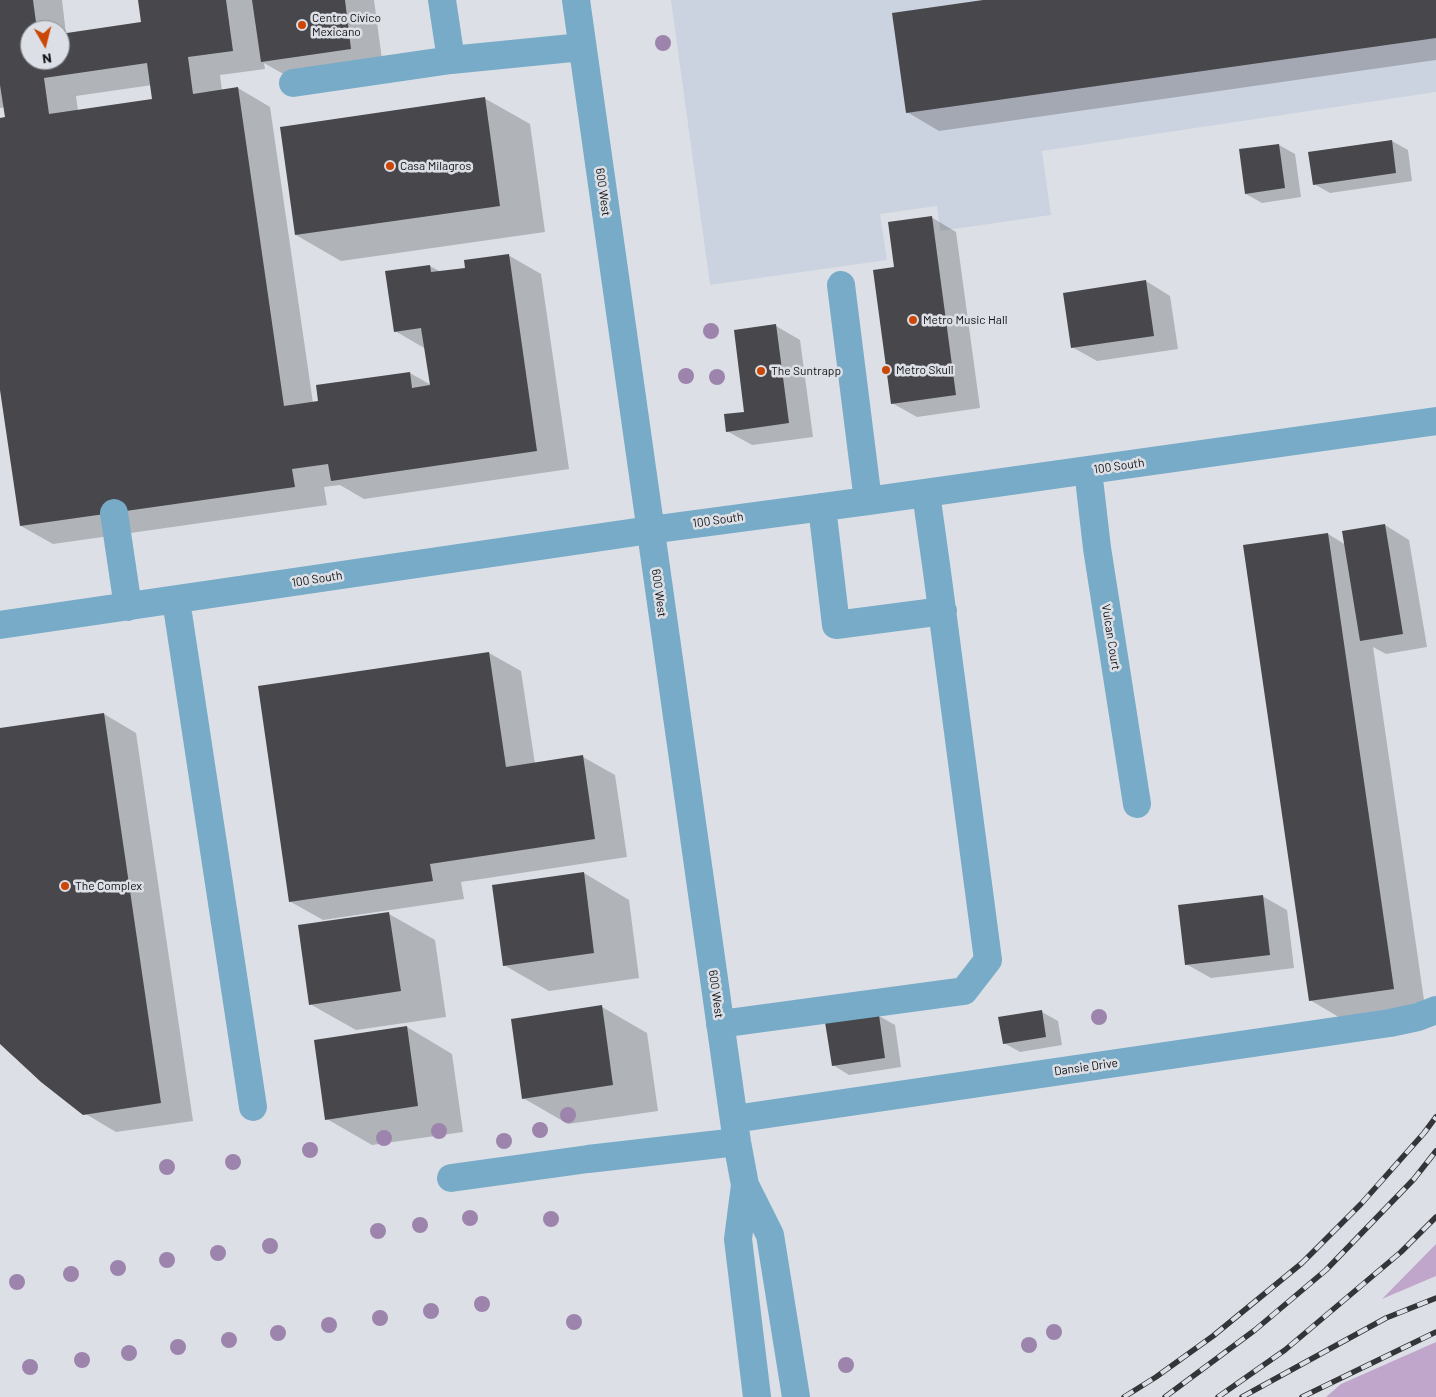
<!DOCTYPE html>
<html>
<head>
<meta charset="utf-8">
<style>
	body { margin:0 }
	#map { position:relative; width:1436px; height:1397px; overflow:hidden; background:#dce0e6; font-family:Barlow,sans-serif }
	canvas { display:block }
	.north { position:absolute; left:20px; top:20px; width:50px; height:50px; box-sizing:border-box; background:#dce0e6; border:1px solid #8a8d92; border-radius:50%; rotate:172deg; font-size:14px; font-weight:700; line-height:20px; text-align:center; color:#101113 }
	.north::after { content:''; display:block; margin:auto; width:18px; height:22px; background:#cc4705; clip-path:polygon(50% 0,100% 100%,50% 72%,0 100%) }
</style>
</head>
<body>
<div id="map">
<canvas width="1436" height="1397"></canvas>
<div class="north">N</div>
</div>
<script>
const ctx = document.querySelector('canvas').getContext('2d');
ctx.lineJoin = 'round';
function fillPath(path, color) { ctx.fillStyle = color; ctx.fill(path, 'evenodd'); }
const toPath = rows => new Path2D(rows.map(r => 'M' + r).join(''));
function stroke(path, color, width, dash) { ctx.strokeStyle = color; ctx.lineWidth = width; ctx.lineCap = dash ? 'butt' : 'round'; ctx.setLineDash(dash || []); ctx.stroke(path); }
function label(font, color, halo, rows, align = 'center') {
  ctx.font = font + ' Barlow,sans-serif'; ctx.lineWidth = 5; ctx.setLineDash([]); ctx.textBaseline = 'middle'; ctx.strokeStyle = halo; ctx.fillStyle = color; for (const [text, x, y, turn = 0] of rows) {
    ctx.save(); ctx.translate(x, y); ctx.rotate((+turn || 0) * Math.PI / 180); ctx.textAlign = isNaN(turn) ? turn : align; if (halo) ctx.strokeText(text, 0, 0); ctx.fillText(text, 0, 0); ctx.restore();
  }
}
fillPath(toPath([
	[671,0,1436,0,1436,92,1042,151,1051,215,940,231,937,206,880,214,887,260,710,285]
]), '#ccd3e0');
fillPath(toPath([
	[1436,1244,1436,1276,1382,1299],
	[1436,1342,1436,1397,1326,1397,1341,1384]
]), '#c1a6cc');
fillPath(toPath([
	[0,0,62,0,66,34,142,23,139,0,374,0,383,67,294,80,264,63,265,69,220,75,222,91,238,88,270,107,313,403,410,373,431,385,426,349,395,331,430,266,441,272,467,269,508,255,541,274,569,469,364,499,340,485,324,487,327,505,53,544,21,526,0,381,0,119,7,118,5,107,0,108],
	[30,30,60,30,60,60,30,60],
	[152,85,154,100,78,111,76,96],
	[992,0,1436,0,1436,60,939,131,907,112],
	[484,98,530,124,545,232,341,261,296,235],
	[1392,141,1408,150,1412,181,1330,193,1314,184],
	[1279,145,1295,154,1301,197,1262,203,1246,194],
	[931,217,956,232,980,408,917,417,892,403,895,268],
	[1146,281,1170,296,1178,349,1097,361,1072,347],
	[776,326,800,340,813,437,752,445,727,431,746,413],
	[1385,525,1409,540,1427,647,1386,654,1373,647,1425,1007,1342,1019,1310,1000,1328,534,1346,545],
	[489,653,521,671,535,764,583,757,615,775,627,857,461,882,464,899,323,920,291,902],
	[104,714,136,733,193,1121,116,1132,84,1113,0,1042,0,730],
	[584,873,629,900,639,978,549,991,504,965],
	[1262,896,1287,910,1294,968,1211,978,1186,964],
	[389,914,435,940,446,1017,356,1030,310,1004],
	[602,1007,647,1033,658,1111,568,1124,523,1098],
	[1042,1012,1058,1021,1062,1045,1020,1052,1004,1043],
	[879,1016,895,1025,901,1067,849,1075,833,1065],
	[407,1027,452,1054,463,1132,372,1145,327,1119]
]), '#0003');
fillPath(toPath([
	[0,0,33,0,37,30,30,30,30,60,60,60,60,34,141,22,138,0,226,0,233,51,188,57,193,94,238,87,284,406,318,401,316,385,410,372,412,388,430,385,421,328,394,332,385,271,430,265,431,272,465,268,464,260,509,254,537,451,331,481,328,464,292,469,295,487,20,526,0,390,0,118,5,117,0,85],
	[147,63,152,99,49,114,44,78],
	[252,0,345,0,351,49,261,62],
	[983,0,1436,0,1436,38,906,113,892,13],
	[485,97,500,206,295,235,280,127],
	[1392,140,1396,173,1313,185,1308,152],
	[1279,144,1285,188,1245,194,1239,149],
	[932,216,956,395,891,404,873,270,894,267,888,222],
	[1146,280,1154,336,1071,348,1063,293],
	[776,324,789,423,726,432,724,414,744,412,734,330],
	[1385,524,1403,634,1360,641,1342,531],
	[1328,533,1394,989,1309,1001,1243,545],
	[489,652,506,767,583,755,595,839,430,864,433,881,289,902,258,686],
	[104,713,161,1103,83,1115,41,1082,0,1044,0,728],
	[584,872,594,953,503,966,492,885],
	[1263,895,1270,955,1185,965,1178,905],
	[389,912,401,991,309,1005,298,925],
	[602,1005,613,1085,522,1099,511,1019],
	[1042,1010,1046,1037,1003,1044,998,1017],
	[879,1015,885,1058,832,1066,825,1022],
	[407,1026,418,1106,325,1120,314,1040]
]), '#47474c');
stroke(toPath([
	[442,0,451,60],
	[576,0,737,1142,745,1185,770,1235,796,1397],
	[293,83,451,60,582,47],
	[841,285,868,501],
	[1088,470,1097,548,1137,804],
	[822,507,836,625,943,611],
	[114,513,128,607],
	[176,600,253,1107],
	[0,625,650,530,868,501,1436,421],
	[720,1024,964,991,988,960,937,572,926,493],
	[734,1119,1390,1023,1418,1017,1436,1010],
	[451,1178,588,1159,737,1142],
	[745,1185,738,1239,757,1397]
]), '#78abc7', 28);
const rail = toPath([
	[1124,1397,1156,1377,1213,1336,1302,1263,1361,1204,1424,1133,1436,1117],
	[1165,1397,1255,1330,1326,1270,1414,1179,1436,1151],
	[1218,1397,1285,1350,1401,1252,1436,1217],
	[1242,1397,1386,1318,1436,1298],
	[1302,1397,1436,1332]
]);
stroke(rail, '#343538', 5.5);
stroke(rail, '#dce0e6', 4, [11]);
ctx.fillStyle = '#9d84ac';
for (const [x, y] of [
	[663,43],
	[711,331],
	[686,376],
	[717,377],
	[1099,1017],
	[568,1115],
	[540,1130],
	[439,1131],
	[384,1138],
	[504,1141],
	[310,1150],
	[233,1162],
	[167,1167],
	[470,1218],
	[551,1219],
	[420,1225],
	[378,1231],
	[270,1246],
	[218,1253],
	[167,1260],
	[118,1268],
	[71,1274],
	[17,1282],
	[482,1304],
	[431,1311],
	[380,1318],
	[574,1322],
	[329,1325],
	[1054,1332],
	[278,1333],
	[229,1340],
	[1029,1345],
	[178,1347],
	[129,1353],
	[82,1360],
	[846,1365],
	[30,1367]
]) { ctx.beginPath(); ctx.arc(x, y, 8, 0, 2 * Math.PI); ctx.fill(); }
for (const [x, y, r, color] of [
	[302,25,5,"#cc4705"],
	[390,166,5,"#cc4705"],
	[913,320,5,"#cc4705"],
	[886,370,5,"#cc4705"],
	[761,371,5,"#cc4705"],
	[65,886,5,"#cc4705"]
]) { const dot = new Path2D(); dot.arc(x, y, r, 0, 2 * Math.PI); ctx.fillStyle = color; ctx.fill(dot); stroke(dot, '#dce0e6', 2); }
label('12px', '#101113', '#dce0e6', [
	["Centro Cívico",312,18],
	["Mexicano",312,32],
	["Casa Milagros",400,166],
	["Metro Music Hall",923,320],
	["Metro Skull",896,370],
	["The Suntrapp",771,371],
	["The Complex",75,886]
], 'left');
label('12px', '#101113', '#dce0e6', [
	["600 West",603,192,82],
	["100 South",1119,466,-8],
	["100 South",718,520,-8],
	["100 South",317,579,-9],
	["600 West",659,593,82],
	["Vulcan Court",1111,637,81],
	["600 West",716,994,82],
	["Dansie Drive",1086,1067,-8]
]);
</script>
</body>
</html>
